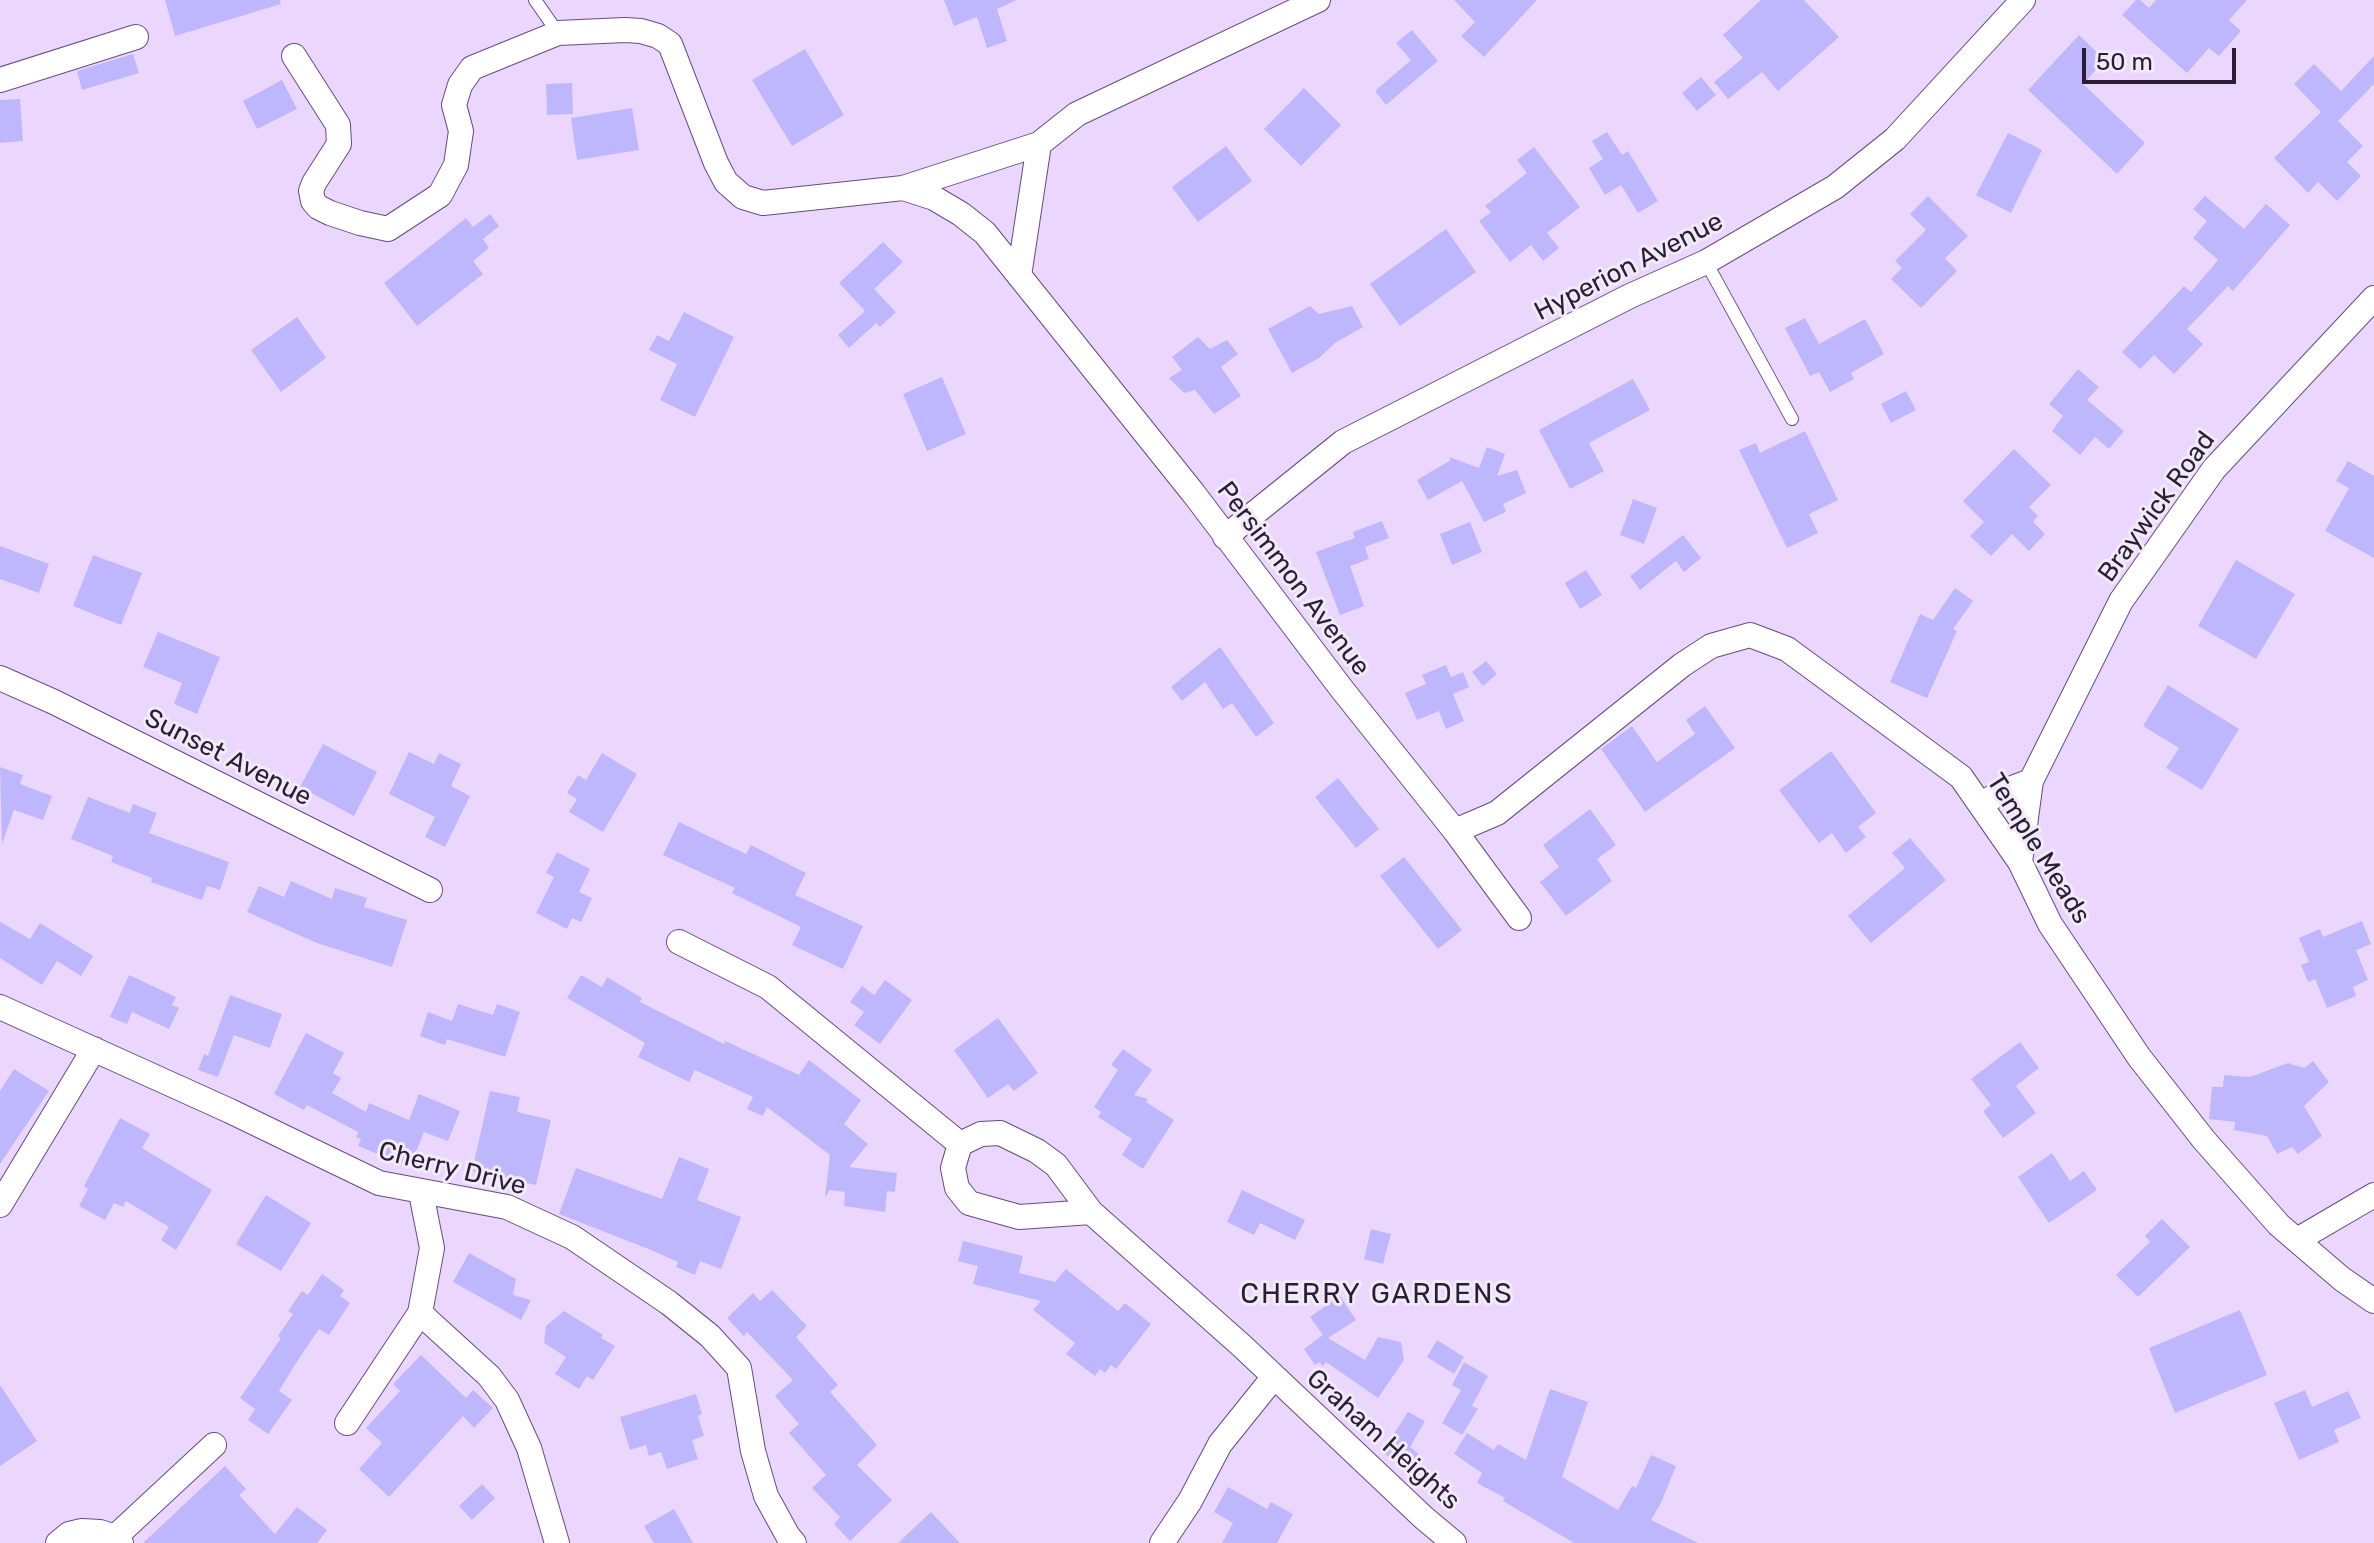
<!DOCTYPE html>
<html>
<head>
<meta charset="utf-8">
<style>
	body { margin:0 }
	#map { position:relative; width:2374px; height:1543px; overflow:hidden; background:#ebd6fe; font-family:Rubik,sans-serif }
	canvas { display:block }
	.scale { position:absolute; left:2082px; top:48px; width:154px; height:36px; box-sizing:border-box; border:4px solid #2a1d35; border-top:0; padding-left:10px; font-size:24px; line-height:28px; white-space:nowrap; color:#2a1d35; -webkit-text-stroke:6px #f1eaf7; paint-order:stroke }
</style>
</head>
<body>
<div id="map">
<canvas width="2374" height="1543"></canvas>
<div class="scale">50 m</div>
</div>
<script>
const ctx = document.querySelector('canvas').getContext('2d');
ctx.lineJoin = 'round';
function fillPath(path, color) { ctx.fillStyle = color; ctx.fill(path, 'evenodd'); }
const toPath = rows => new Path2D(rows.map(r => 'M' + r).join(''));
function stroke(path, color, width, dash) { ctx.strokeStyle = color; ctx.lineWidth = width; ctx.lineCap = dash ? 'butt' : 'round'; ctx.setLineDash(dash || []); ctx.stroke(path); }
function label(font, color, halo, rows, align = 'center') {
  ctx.font = font + ' Rubik,sans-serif'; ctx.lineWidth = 6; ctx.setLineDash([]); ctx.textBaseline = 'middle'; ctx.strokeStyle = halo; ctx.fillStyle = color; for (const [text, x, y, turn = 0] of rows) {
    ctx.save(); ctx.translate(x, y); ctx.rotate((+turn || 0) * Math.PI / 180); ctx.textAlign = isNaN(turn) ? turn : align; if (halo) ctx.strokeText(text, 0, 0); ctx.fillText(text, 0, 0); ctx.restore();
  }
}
fillPath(toPath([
	[165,0,280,0,281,4,175,36],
	[944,0,1017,0,997,9,1007,41,987,48,977,17,954,26],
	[1454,0,1537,0,1484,57,1461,36,1475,22],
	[1761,0,1804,0,1839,37,1778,91,1762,72,1728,99,1714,82,1743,58,1723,35],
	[2136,0,2140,0,2149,8,2156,0,2247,0,2229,20,2241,31,2219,56,2209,48,2187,73,2122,15],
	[1412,30,1438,61,1386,105,1375,91,1411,60,1396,43],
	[2079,35,2105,60,2083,84,2145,143,2117,174,2028,90],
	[805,49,844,115,792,146,752,80],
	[133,54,139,73,82,90,77,71],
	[2374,56,2374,84,2338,121,2363,146,2347,162,2361,176,2337,201,2318,182,2308,193,2274,158,2321,112,2294,84,2314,64,2341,91],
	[1701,77,1716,95,1697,111,1682,93],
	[282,80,297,109,257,129,243,101],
	[572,83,573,114,547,115,546,84],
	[1304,88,1341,125,1301,166,1264,129],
	[20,99,23,141,0,143,0,100],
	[632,108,639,150,577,160,571,118],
	[1607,132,1622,155,1628,151,1658,201,1638,213,1621,185,1605,195,1589,168,1603,159,1592,141],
	[2008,133,2042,150,2011,213,1976,195],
	[1226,146,1252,181,1198,222,1172,187],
	[1534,147,1580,207,1547,233,1559,248,1543,261,1531,245,1510,262,1479,221,1491,212,1485,206,1527,173,1517,160],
	[1928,196,1968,236,1945,258,1957,271,1921,308,1891,279,1902,268,1895,261,1926,230,1910,214],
	[2205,196,2244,229,2266,204,2290,225,2233,291,2228,286,2187,329,2203,344,2174,374,2154,355,2140,369,2122,352,2184,286,2191,292,2218,260,2193,238,2207,221,2193,209],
	[490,214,499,226,483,239,489,248,473,261,483,274,417,326,384,283,466,218,473,227],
	[1446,229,1476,272,1400,326,1370,284],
	[883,242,903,262,874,289,896,312,880,327,876,323,849,348,838,335,865,311,839,283],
	[1310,306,1319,314,1352,306,1363,327,1335,343,1319,358,1292,373,1268,329],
	[684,312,734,337,695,417,660,400,677,364,649,350,657,335,669,341],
	[297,317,326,358,281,392,251,350],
	[1805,318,1819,344,1865,319,1884,354,1851,373,1854,379,1830,392,1819,372,1810,376,1785,328],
	[1198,337,1210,349,1227,340,1238,354,1221,367,1241,396,1214,414,1195,390,1184,393,1169,378,1182,370,1172,357],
	[2078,369,2099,387,2087,400,2124,431,2109,449,2095,437,2080,455,2052,431,2063,416,2049,404],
	[942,377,966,434,927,451,903,394],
	[1633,379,1650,410,1589,443,1604,471,1570,489,1539,430],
	[1906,391,1916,410,1891,423,1881,404],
	[1805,431,1838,500,1809,514,1818,533,1787,548,1739,450,1756,443,1760,453],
	[1487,447,1505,454,1497,476,1517,470,1526,493,1503,504,1506,512,1484,522,1462,481,1428,500,1417,480,1451,460,1449,457,1479,468],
	[2014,449,2051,485,2029,507,2038,516,2033,522,2045,534,2029,551,2012,534,1991,556,1970,536,1984,522,1963,501],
	[2348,461,2374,476,2374,558,2325,531,2349,488,2336,481],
	[1633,499,1657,508,1644,544,1620,535],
	[1382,521,1389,538,1365,547,1369,559,1350,566,1364,606,1340,615,1316,552,1355,538,1353,532],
	[1470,522,1482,552,1452,565,1440,534],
	[1683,535,1701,558,1684,572,1676,561,1640,590,1630,576],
	[0,546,49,564,39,593,0,579],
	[93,555,142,573,121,625,73,606],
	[2236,560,2295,594,2256,659,2198,626],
	[1586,570,1602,595,1580,609,1565,583],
	[1955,588,1973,601,1953,629,1957,631,1927,698,1890,682,1920,614,1933,620],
	[158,632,220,657,197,714,174,704,182,683,143,667],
	[1220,647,1274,723,1256,737,1232,703,1223,709,1205,682,1182,701,1171,687],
	[1486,661,1497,674,1483,686,1472,672],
	[1446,665,1451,677,1463,672,1469,687,1453,694,1464,721,1446,729,1439,711,1417,720,1405,693,1426,684,1422,675],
	[2168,685,2239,729,2202,790,2166,768,2179,748,2143,726],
	[1705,706,1735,748,1645,812,1601,749,1632,726,1657,762,1695,734,1686,720],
	[323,744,377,772,354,816,300,787],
	[1831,751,1876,813,1858,827,1866,837,1846,853,1832,833,1819,843,1779,790],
	[409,752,434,764,439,753,461,764,451,786,470,796,445,847,425,837,435,817,389,794],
	[602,753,637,774,603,832,569,812,577,799,567,793,578,775,586,780],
	[0,767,23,775,20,784,52,796,43,820,14,810,2,844],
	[1338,778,1379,829,1356,848,1315,797],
	[88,797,130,813,133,804,157,813,149,833,229,862,220,890,207,886,202,900,151,882,152,878,111,862,113,856,71,839],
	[1590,809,1616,845,1597,859,1612,881,1566,916,1540,882,1559,867,1543,845],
	[679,822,746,854,751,845,806,873,795,895,863,926,843,969,792,945,801,927,732,893,735,888,663,855],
	[1910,838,1946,880,1871,943,1848,916,1905,868,1892,853],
	[557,852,590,869,579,892,592,898,581,922,572,918,567,929,536,913,554,877,546,873],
	[1404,857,1462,930,1438,949,1380,876],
	[291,881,332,899,335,888,367,898,364,907,407,920,392,967,317,943,247,912,259,886,284,897],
	[2362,921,2371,944,2356,950,2368,980,2353,987,2356,996,2327,1008,2315,979,2308,982,2301,965,2309,962,2299,938,2320,929,2323,937],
	[0,922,30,939,40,923,93,956,81,976,57,961,42,985,0,958],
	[129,975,176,997,172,1005,179,1008,169,1029,132,1012,127,1024,110,1017],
	[581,975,602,987,607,977,642,998,640,1002,724,1044,725,1041,799,1075,809,1060,861,1100,844,1124,868,1144,849,1167,897,1173,895,1192,887,1191,885,1212,844,1206,845,1192,830,1190,825,1197,830,1155,767,1107,763,1116,747,1109,753,1097,695,1070,689,1082,638,1057,645,1043,567,998],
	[885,980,912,1000,880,1044,854,1025,864,1012,850,1002,862,986,874,995],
	[230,995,282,1014,270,1048,234,1035,218,1077,198,1070,204,1054,208,1056],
	[458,1004,493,1015,497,1004,520,1012,505,1057,447,1039,445,1045,420,1036,428,1012,452,1021],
	[998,1018,1038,1073,1014,1091,1008,1084,988,1098,954,1050],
	[306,1033,344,1053,333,1073,341,1078,332,1093,366,1112,369,1103,409,1120,419,1094,460,1111,448,1141,424,1132,410,1167,358,1146,361,1139,356,1137,358,1132,307,1105,304,1110,274,1094],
	[2020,1042,2039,1068,2016,1086,2036,1113,2003,1138,1983,1111,1991,1105,1971,1079],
	[1123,1049,1152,1070,1134,1095,1148,1099,1146,1102,1174,1120,1143,1169,1122,1155,1132,1139,1098,1117,1101,1112,1094,1107,1118,1070,1111,1065],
	[2313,1061,2329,1082,2304,1106,2322,1136,2298,1154,2292,1147,2277,1154,2267,1136,2234,1130,2235,1122,2209,1119,2212,1087,2223,1087,2224,1075,2250,1077,2288,1063,2304,1068],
	[14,1069,49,1091,0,1164,0,1091],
	[490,1091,520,1097,517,1112,551,1120,536,1185,472,1171],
	[120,1118,150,1134,142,1148,212,1190,176,1250,161,1240,169,1227,126,1201,123,1207,114,1203,105,1220,79,1206,88,1189,84,1186],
	[2052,1153,2070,1181,2084,1171,2097,1190,2049,1223,2018,1177],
	[679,1157,709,1169,697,1200,741,1217,721,1269,700,1261,695,1275,676,1267,678,1262,651,1250,559,1214,576,1168,662,1199],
	[1242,1190,1305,1220,1295,1240,1260,1223,1254,1235,1227,1222],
	[266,1195,311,1223,281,1271,236,1244],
	[2162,1219,2190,1247,2138,1297,2116,1275,2150,1242,2145,1236],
	[1371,1229,1391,1234,1383,1264,1364,1259],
	[963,1241,1023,1256,1019,1273,1055,1282,1066,1269,1118,1311,1125,1303,1151,1324,1116,1369,1111,1365,1105,1373,1100,1369,1095,1376,1066,1354,1075,1343,1033,1310,1041,1301,973,1284,978,1266,958,1261],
	[469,1253,516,1279,513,1295,531,1300,521,1320,453,1282],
	[322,1274,344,1290,340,1296,350,1303,329,1335,319,1329,296,1363,279,1391,292,1400,268,1434,248,1420,255,1409,240,1398,281,1338,278,1336,293,1314,288,1311,302,1291,308,1295],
	[772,1290,807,1326,796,1337,838,1385,830,1392,877,1445,857,1465,892,1500,850,1541,834,1524,840,1517,812,1488,826,1475,789,1433,799,1424,775,1396,793,1380,747,1332,744,1336,727,1318,753,1293,760,1301],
	[1340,1296,1356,1320,1328,1338,1365,1360,1378,1337,1401,1342,1404,1360,1378,1398,1326,1362,1323,1366,1319,1362,1315,1365,1304,1349,1323,1335,1310,1317],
	[2240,1310,2267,1375,2175,1413,2149,1348],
	[564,1311,603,1335,601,1338,615,1346,593,1380,587,1376,579,1389,555,1374,566,1357,544,1343,546,1326],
	[1437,1340,1464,1357,1454,1374,1427,1357],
	[421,1355,466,1398,473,1390,493,1408,474,1428,463,1416,389,1497,359,1469,382,1443,366,1428,400,1391,393,1384],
	[1464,1362,1488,1376,1472,1406,1478,1409,1462,1435,1442,1423,1461,1390,1452,1385],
	[0,1385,37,1441,0,1466],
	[1550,1389,1588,1402,1562,1477,1618,1510,1632,1486,1636,1488,1651,1455,1676,1466,1661,1503,1651,1520,1698,1543,1574,1543,1503,1501,1505,1498,1477,1483,1482,1473,1454,1454,1467,1433,1494,1450,1498,1444,1526,1460],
	[2305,1390,2312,1407,2348,1391,2361,1418,2334,1430,2339,1442,2299,1460,2274,1403],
	[696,1394,702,1414,698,1416,704,1436,692,1440,698,1459,667,1469,661,1452,649,1456,646,1445,630,1450,620,1417],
	[1408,1412,1425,1421,1410,1447,1419,1454,1408,1470,1382,1452],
	[225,1466,246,1489,239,1495,275,1534,297,1507,327,1530,317,1543,143,1543],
	[482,1484,495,1498,472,1520,459,1506],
	[1228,1487,1267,1509,1271,1502,1293,1514,1277,1543,1222,1543,1233,1523,1214,1512],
	[674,1509,693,1543,654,1543,644,1526],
	[931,1512,960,1543,898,1543]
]), '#bfb7fd');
const service = toPath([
	[535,0,558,33],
	[1706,262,1792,419]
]);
const minor = toPath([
	[294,56,338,125,339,144,314,183,311,191,313,201,318,207,330,213,360,223,388,229,440,195,456,165,461,131,454,105,460,85,472,68,558,33,625,30,641,31,658,36,670,44,716,163,726,182,743,197,763,203,903,188,934,198,961,214,985,233,1194,494,1341,688,1455,831,1519,918],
	[0,80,136,37],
	[903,188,1039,144,1077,114,1318,0],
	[1019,276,1039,144],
	[1225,537,1343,442,1630,296,1706,262,1835,187,1895,139,2023,0],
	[0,678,54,702,430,890],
	[1981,805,1999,793,2031,781],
	[1455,831,1497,813,1682,665,1711,646,1750,635,1787,649,1961,777,2020,862,2050,924,2139,1057,2204,1140,2279,1225,2342,1279,2374,1301],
	[2020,862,2031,781,2121,601,2214,469,2374,298],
	[679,942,768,987,960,1144],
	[0,1007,230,1111,379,1183,507,1207,572,1237,669,1303,710,1336,739,1368,753,1451,766,1496,788,1536,794,1543],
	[0,1205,94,1049],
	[1091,1212,1019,1217,969,1203,957,1188,953,1168,960,1144,981,1134,1000,1133,1037,1151,1056,1165,1091,1212,1242,1346,1424,1518,1454,1543],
	[2297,1240,2374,1195],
	[420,1313,489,1376,507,1400,529,1448,557,1543],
	[347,1423,420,1313,432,1248,421,1193],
	[115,1537,214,1445],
	[58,1543,69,1534,82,1531,100,1532,115,1537,121,1543],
	[1162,1543,1190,1501,1220,1444,1273,1378]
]);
stroke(service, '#694a83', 14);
stroke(minor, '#694a83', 26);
stroke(service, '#fff', 12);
stroke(minor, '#fff', 24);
label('26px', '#2a1d35', '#f1eaf7', [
	["Hyperion Avenue",1629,267,-27],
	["Braywick Road",2157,507,-54],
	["Persimmon Avenue",1293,579,53],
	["Sunset Avenue",228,758,27],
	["Temple Meads",2038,849,58],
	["Cherry Drive",452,1169,14],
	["Graham Heights",1383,1440,42]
]);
ctx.letterSpacing = '2px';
label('28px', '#2a1d35', '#f1eaf7', [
	["CHERRY GARDENS",1377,1295]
]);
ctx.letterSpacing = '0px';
</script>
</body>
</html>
